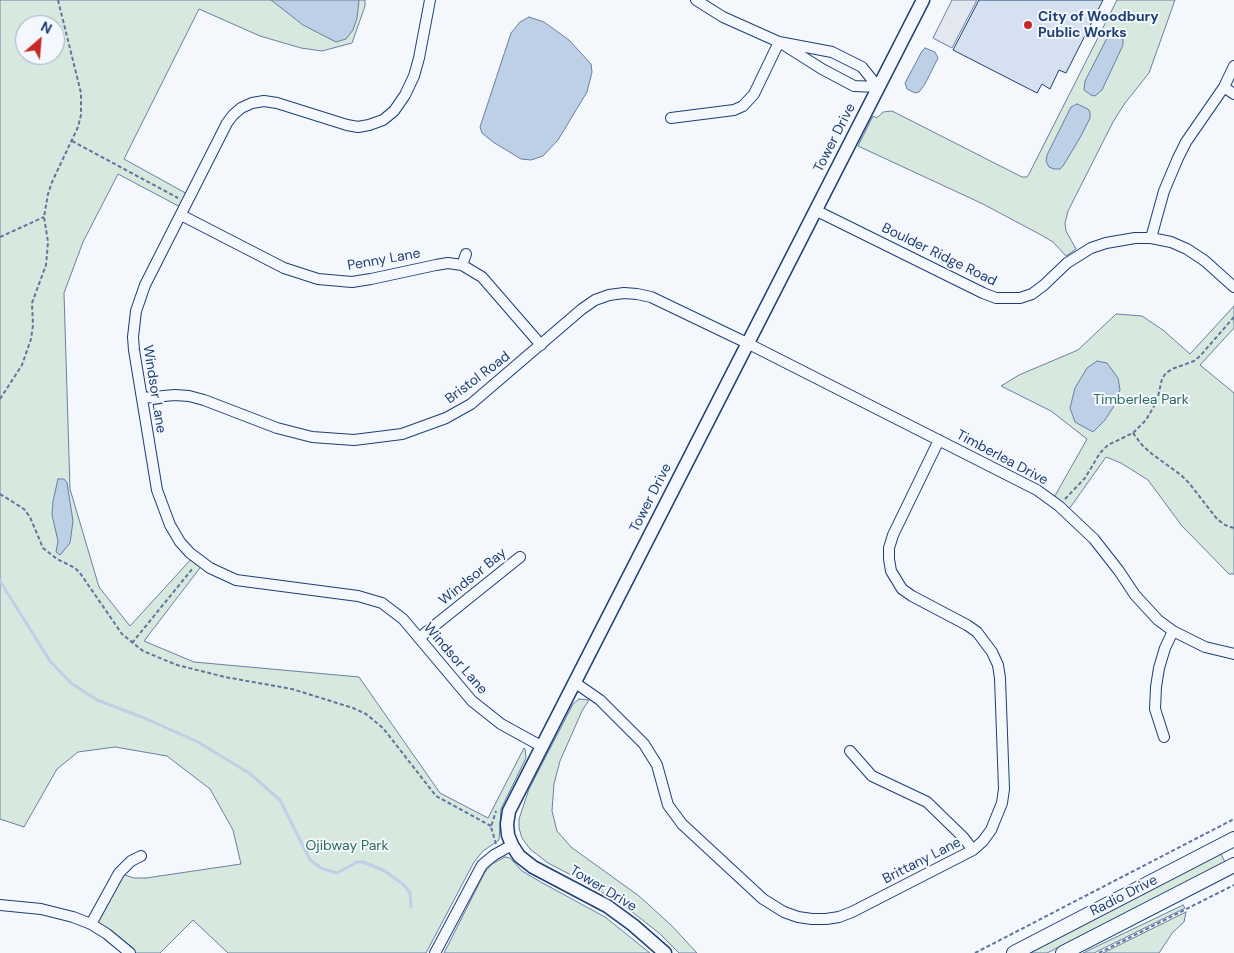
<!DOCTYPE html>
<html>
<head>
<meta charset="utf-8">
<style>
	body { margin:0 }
	#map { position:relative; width:1234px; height:953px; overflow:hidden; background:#f4f7fb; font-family:"DM Sans",sans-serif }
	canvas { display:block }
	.north { position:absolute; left:15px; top:15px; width:50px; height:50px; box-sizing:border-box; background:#f4f7fb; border:1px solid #9eadc5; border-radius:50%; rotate:27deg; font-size:14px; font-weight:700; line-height:20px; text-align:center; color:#1d3f73 }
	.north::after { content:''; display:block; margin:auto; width:18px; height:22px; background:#c62828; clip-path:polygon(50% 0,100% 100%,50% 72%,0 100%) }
</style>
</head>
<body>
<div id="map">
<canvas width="1234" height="953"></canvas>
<div class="north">N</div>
</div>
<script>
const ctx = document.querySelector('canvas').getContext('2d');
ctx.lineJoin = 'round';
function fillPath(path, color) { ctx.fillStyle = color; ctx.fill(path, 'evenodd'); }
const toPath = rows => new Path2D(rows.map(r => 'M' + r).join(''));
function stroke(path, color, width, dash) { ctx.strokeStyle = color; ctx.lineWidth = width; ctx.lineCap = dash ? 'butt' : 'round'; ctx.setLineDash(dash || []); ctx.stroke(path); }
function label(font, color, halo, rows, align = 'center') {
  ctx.font = font + ' "DM Sans",sans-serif'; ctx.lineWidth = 4; ctx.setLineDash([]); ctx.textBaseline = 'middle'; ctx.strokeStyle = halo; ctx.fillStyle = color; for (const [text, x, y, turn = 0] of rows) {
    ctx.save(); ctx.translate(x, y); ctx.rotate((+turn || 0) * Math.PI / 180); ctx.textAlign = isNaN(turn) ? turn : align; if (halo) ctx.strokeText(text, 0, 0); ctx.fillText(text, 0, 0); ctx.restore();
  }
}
const green = toPath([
	[0,0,365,0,365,6,352,43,322,51,301,48,260,36,199,9,124,159,191,196,184,209,118,174,83,242,64,293,70,489,99,587,130,626,194,556,203,564,144,641,194,662,359,677,440,793,488,818,524,748,525,749,526,758,501,809,499,840,483,851,474,862,426,953,228,953,193,920,160,953,130,953,91,924,119,873,134,878,146,878,241,864,233,830,210,789,167,756,115,747,78,752,57,769,24,827,0,819,0,0],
	[25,25,55,25,55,55,25,55,25,25],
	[1117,0,1175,0,1149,73,1125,103,1113,122,1068,211,1065,223,1066,231,1076,249,1066,256,1053,242,1043,236,983,204,858,146,873,116,877,118,883,112,892,111,1022,177,1027,177,1029,174,1117,0],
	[1234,306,1234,328,1200,365,1234,393,1234,574,1229,574,1182,526,1148,480,1121,463,1106,457,1067,512,1052,501,1087,439,1051,411,1001,386,1019,375,1078,350,1116,314,1142,316,1163,330,1190,354,1234,306],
	[579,699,589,700,582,711,560,761,554,784,552,811,557,831,571,847,639,896,671,925,697,953,679,953,659,933,631,911,594,887,548,863,530,849,522,838,519,828,519,819,529,789,573,704,579,699],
	[1221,854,1225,862,1047,953,1029,953,1221,854],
	[505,857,510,858,522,871,539,881,605,917,650,953,444,953,485,872,492,864,505,857],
	[1183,905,1185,908,1094,953,1083,953,1183,905],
	[1186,912,1184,922,1173,932,1159,953,1103,953,1186,912]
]);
fillPath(green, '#d7e8df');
stroke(green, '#687fa3', 1);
const parking = toPath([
	[952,0,977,0,952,48,933,38,952,0]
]);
fillPath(parking, '#e3e8f0');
stroke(parking, '#687fa3', 1);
const water = toPath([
	[271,0,359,0,357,18,353,30,346,39,336,42,303,25,271,0],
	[529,17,544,22,569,40,591,64,592,72,587,92,558,140,543,156,531,160,521,159,493,142,482,133,480,127,511,33,520,22,529,17],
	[1115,28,1123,32,1123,45,1102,90,1095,96,1091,95,1084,90,1085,81,1106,40,1112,29,1115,28],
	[925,48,935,52,938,58,925,84,919,92,915,93,907,89,905,83,922,51,925,48],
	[1077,104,1088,109,1090,112,1090,118,1081,136,1063,166,1060,169,1054,169,1049,167,1046,161,1047,155,1071,107,1077,104],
	[1097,361,1107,363,1118,378,1120,390,1114,406,1105,420,1093,432,1075,422,1070,408,1075,388,1087,368,1097,361],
	[58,479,64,479,67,483,73,521,70,543,60,555,56,552,58,541,52,515,53,501,58,479]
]);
fillPath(water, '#bed0e5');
stroke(water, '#687fa3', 1);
stroke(toPath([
	[0,581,50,661,71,683,97,700,142,717,198,742,249,773,280,800,310,860,321,868,337,873,357,862,363,862,385,871,404,885,410,893,411,907]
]), '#bed0e5', 3);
const building = toPath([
	[979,0,1103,0,1066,73,1059,70,1050,89,1042,84,1037,93,953,50,979,0]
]);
fillPath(building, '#d5e0f0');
stroke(building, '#1d3f73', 1);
const minor = toPath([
	[430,0,419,58,414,76,405,95,394,111,383,120,369,125,358,127,347,125,277,103,264,101,252,103,241,108,233,115,227,123,145,285,136,311,133,337,134,350,157,490,170,525,180,542,190,553,210,568,236,580,358,596,382,603,403,619,472,701,501,724,541,746],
	[696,0,723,17,779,42,832,52,862,67,878,87],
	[784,45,822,69,854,86,878,87],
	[1224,87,1234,94],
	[671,118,734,110,743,106,754,94,779,42],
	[815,210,983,293,996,298,1020,298,1032,294,1044,285,1067,263,1091,248,1106,243,1135,238,1151,238,1171,242,1187,249,1205,261,1234,287],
	[181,215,284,268,318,279,352,282,371,279,436,265,448,263,462,265,482,277,541,345],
	[1151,238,1164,191,1178,158,1186,142,1224,87,1234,66],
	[462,265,466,254],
	[142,398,175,395,189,396,204,400,277,428,312,437,354,440,402,434,446,418,471,404,582,309,595,300,609,295,624,293,637,294,651,297,747,343,1037,490,1059,506,1094,539,1119,571,1135,595,1158,620,1173,631,1205,647,1234,654],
	[419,638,520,557],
	[574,682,600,700,644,744,657,765,668,805,682,824,763,899,784,912,798,917,812,919,826,919,839,917,852,912,973,850,983,841,991,830,1002,803,1004,789,1000,678,998,665,992,652,977,632,967,625,912,596,902,589,891,571,889,559,889,548,893,535,939,440],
	[1164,737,1155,709,1156,687,1159,668,1165,648,1173,631],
	[850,751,872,776,927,802,963,837,973,850],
	[0,905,41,909,73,917,91,924,107,934,130,953],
	[91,924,119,873,131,861,141,856],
	[435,953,482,865,494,855,512,845]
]);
const tertiary = toPath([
	[665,953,633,925,607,906,533,867,519,856,512,845,508,835,507,824,509,811,923,0]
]);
const secondary = toPath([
	[1014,953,1234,839],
	[1063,953,1234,865]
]);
stroke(minor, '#1d3f73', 12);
stroke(tertiary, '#1d3f73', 15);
stroke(secondary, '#1d3f73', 16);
stroke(toPath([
	[72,141,178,198],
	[0,237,44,217],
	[0,399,22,365,31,339,33,325,32,303,46,265,47,254,48,242,44,217,48,194,52,182,78,127,81,115,81,93,58,0],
	[1133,433,1142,445,1152,454,1181,475,1189,483,1217,519,1225,525,1234,528],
	[0,494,24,509,30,517,43,548,57,559,75,568,80,573,122,634,143,651,177,665,225,677,292,689,353,708,366,714,383,728,436,796,491,826],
	[1065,499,1085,478,1100,453,1108,445,1133,433,1146,420,1157,401,1162,379,1166,373,1172,369,1194,361,1200,356,1234,317],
	[132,643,193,568],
	[496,844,491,827,496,811],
	[975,953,1234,819],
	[1099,953,1234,885]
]), '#5e769c', 2, [4, 2.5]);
stroke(minor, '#f4f7fb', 10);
stroke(tertiary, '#f4f7fb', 12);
stroke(secondary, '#f4f7fb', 14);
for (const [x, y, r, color] of [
	[1028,25,5,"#c62828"]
]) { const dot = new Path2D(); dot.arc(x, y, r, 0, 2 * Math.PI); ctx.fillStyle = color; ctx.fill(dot); stroke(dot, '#f4f7fb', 2); }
label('bold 14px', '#1d3f73', '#f4f7fb', [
	["City of Woodbury",1038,17],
	["Public Works",1038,33]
], 'left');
label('14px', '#1d3f73', '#f4f7fb', [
	["Tower Drive",835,138,-63],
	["Boulder Ridge Road",939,255,26],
	["Penny Lane",384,260,-10],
	["Bristol Road",478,378,-37],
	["Windsor Lane",154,389,81],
	["Timberlea Drive",1002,458,28],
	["Tower Drive",651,498,-63],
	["Windsor Bay",473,577,-39],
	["Windsor Lane",455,659,49],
	["Brittany Lane",922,861,-27],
	["Tower Drive",603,889,31],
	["Radio Drive",1124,896,-27]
]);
label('14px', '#2c6c60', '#f4f7fb', [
	["Timberlea Park",1141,400],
	["Ojibway Park",347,846]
]);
</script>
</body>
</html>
